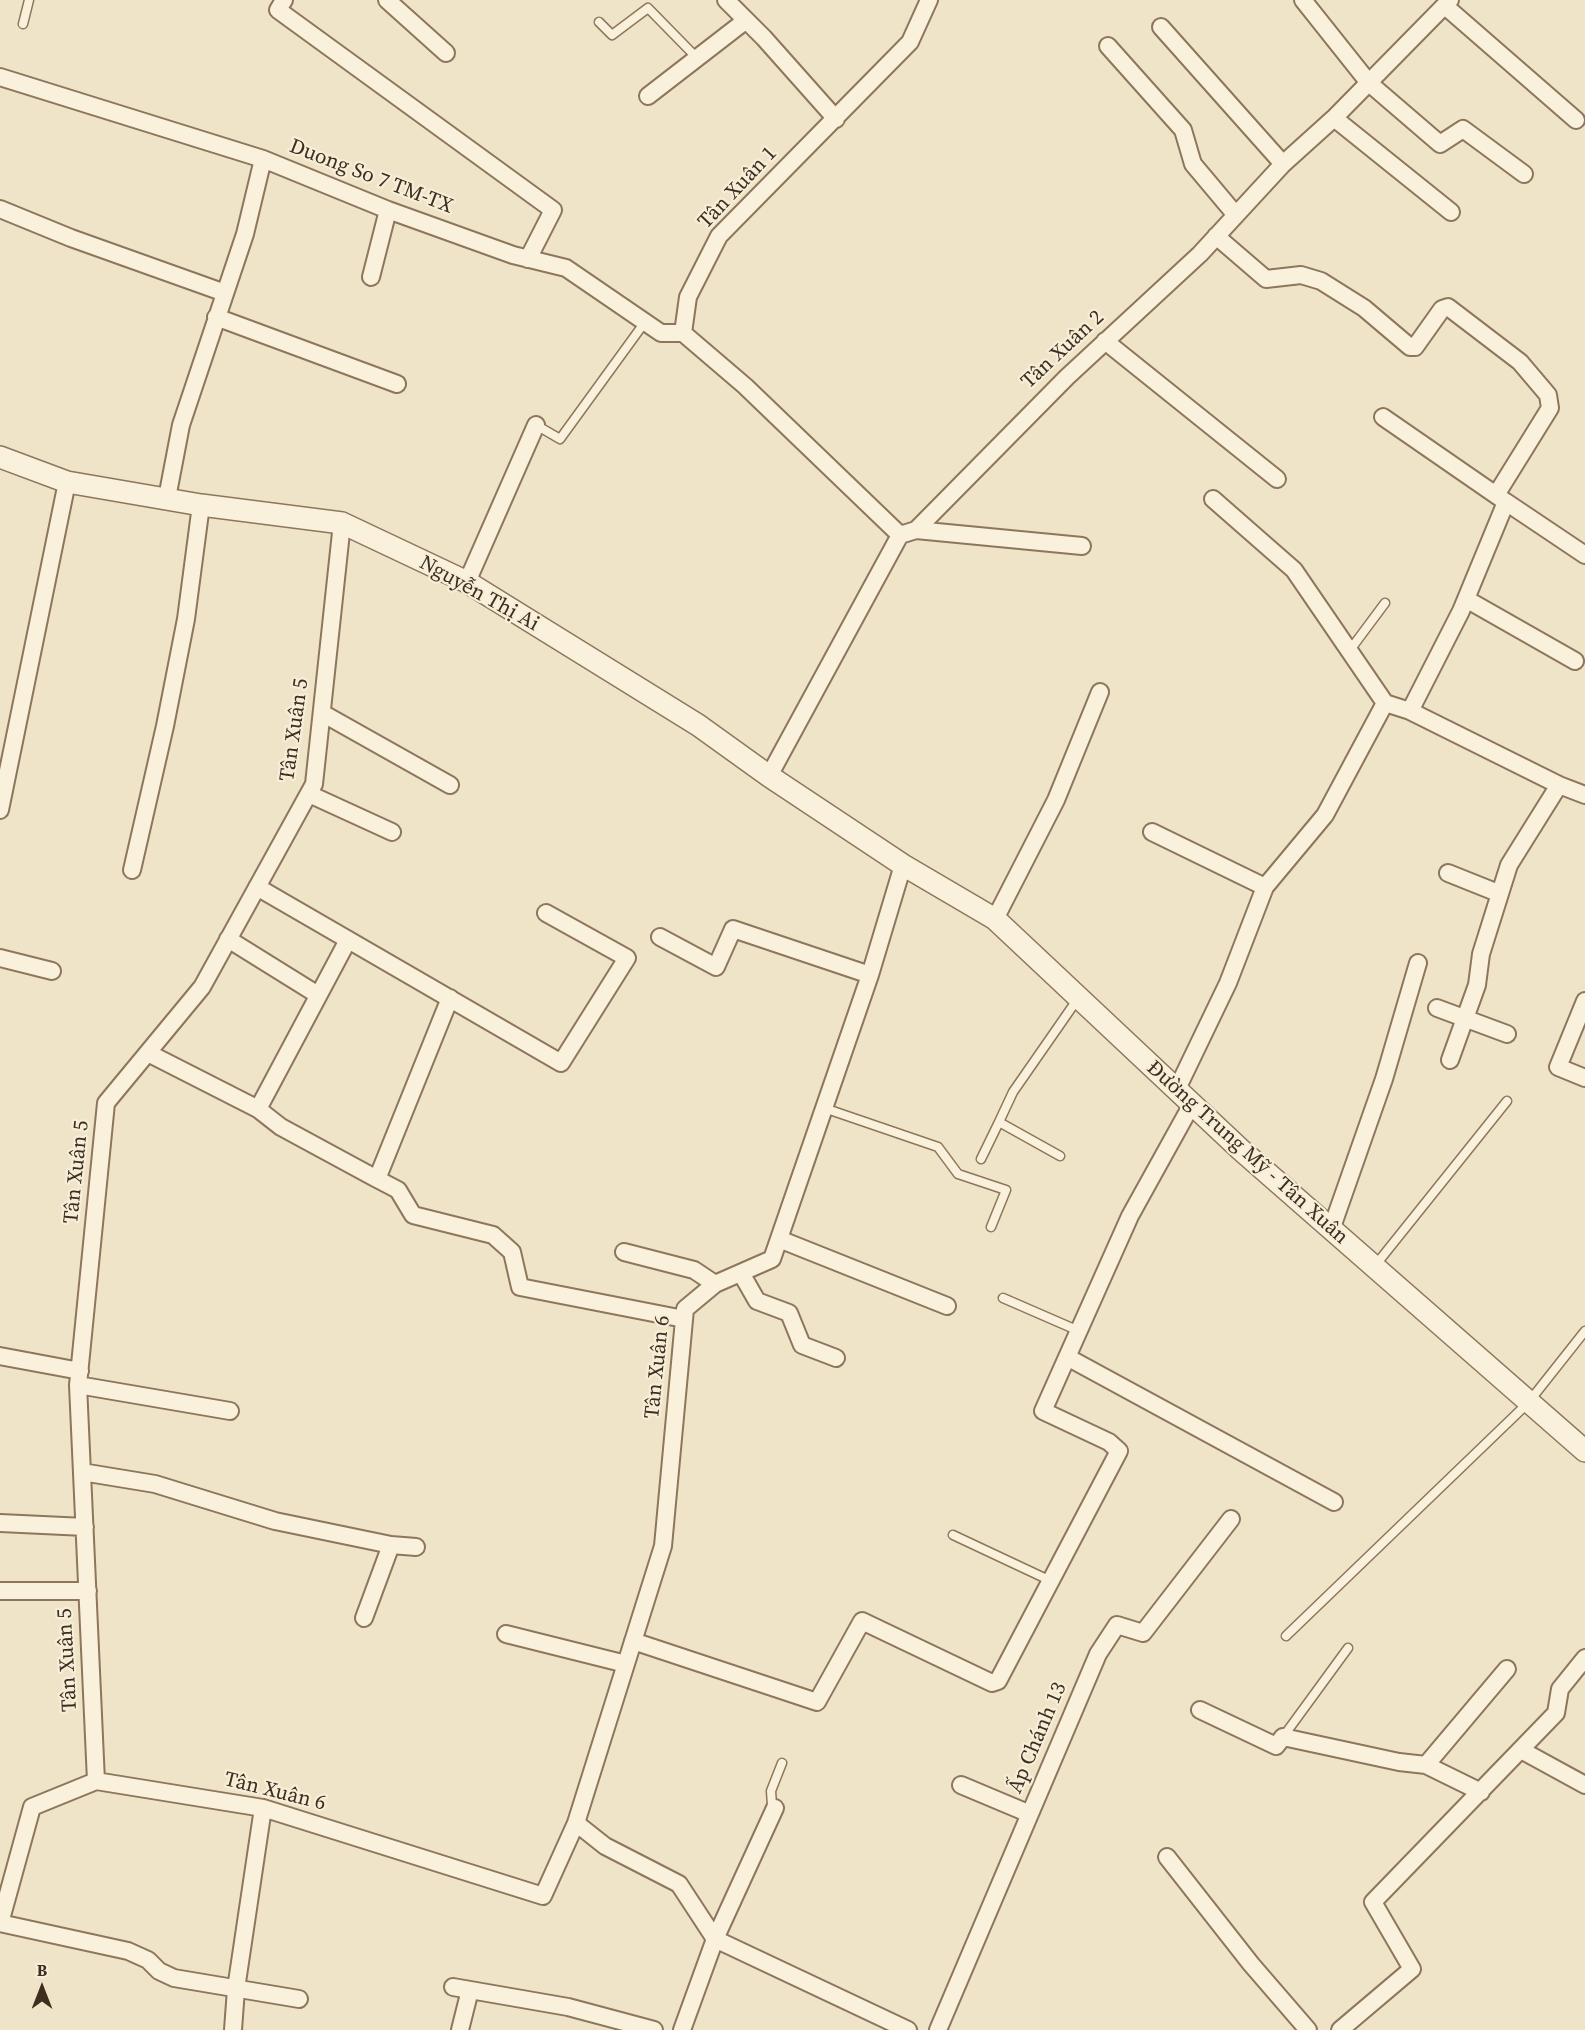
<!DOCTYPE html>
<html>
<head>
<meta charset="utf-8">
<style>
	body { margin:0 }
	#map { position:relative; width:1585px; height:2030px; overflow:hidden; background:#f0e4c8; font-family:"Source Serif 4",serif }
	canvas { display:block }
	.north { position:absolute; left:12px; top:1958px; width:60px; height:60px; -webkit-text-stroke:4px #f7eed8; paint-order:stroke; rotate:0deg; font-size:16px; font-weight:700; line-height:24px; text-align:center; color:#3d2e20 }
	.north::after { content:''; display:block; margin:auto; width:21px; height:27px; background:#3d2e20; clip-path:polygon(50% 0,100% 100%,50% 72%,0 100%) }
</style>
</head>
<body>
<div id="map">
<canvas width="1585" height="2030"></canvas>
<div class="north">B</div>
</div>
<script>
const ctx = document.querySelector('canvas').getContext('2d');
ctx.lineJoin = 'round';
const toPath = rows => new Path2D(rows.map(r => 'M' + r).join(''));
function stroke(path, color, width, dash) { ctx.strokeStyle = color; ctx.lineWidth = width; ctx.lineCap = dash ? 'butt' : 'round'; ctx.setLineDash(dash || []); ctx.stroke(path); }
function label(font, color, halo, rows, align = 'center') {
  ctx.font = font + ' "Source Serif 4",serif'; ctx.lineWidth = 4.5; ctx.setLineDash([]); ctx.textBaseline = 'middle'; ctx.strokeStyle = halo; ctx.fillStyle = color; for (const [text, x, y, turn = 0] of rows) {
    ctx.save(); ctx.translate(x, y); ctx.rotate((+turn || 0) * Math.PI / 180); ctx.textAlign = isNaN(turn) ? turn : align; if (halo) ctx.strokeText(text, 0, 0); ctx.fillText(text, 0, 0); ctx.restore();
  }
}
const service = toPath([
	[599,22,612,35,648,8,697,58],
	[23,24,29,0],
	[536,425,560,439,645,322],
	[1350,650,1385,603],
	[824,1108,938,1147,958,1174,1006,1190,991,1227],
	[1060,1156,999,1122,1013,1092,1079,997],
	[981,1159,999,1122],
	[1374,1267,1507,1101],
	[1003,1298,1079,1331],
	[953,1535,1051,1581],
	[1286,1636,1528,1403,1585,1331],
	[1283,1737,1348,1648],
	[775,1808,772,1805,771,1791,782,1763]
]);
const minor = toPath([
	[284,0,278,10,553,210,528,259],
	[387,0,446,53],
	[726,0,764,38,836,119],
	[1303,0,1369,83,1440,144,1463,129,1524,174],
	[1445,6,1576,120],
	[1161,27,1283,164],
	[1108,46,1183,130,1193,164,1235,214],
	[0,77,263,159],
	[648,96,745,21],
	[1334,118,1451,212],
	[0,209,71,238,225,293],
	[1216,236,1266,279,1301,275,1321,281,1364,308,1410,347,1415,347,1442,309,1448,307,1520,362,1548,395,1550,408,1496,495],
	[371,277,388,210],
	[216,317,397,384],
	[1105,341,1277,479],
	[1383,417,1506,502,1461,611,1410,711],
	[167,498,181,425,245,234,263,159,388,210,513,255,566,268,661,333,683,333],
	[1506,502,1585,555],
	[916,530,1082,546],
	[900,535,745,386,683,333,688,297,719,236,910,42,929,0],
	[467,582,536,425],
	[1466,599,1575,661],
	[1385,703,1410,711,1559,785,1585,795],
	[322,713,450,785],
	[769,776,900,535,916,530,1067,377,1200,254,1283,164,1334,118,1450,0],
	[309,794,392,832],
	[0,810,67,482],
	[1152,832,1265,887],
	[132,870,165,726,186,619,201,505],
	[1448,873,1498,893],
	[257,887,561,1063,627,958,546,913],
	[995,919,1056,800,1100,692],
	[660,937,716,967,733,929,870,975],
	[228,939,318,995],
	[348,940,258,1109,281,1127,377,1179,450,998],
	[0,958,52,971],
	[1585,1001,1558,1067,1585,1078],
	[1437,1008,1507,1034],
	[148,1053,258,1109],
	[1450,1060,1477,985,1481,954,1509,865,1559,785],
	[1177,1089,1228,983,1265,887,1325,815,1385,703,1294,570,1213,499],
	[377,1179,398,1190,413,1215,493,1235,512,1252,520,1287,684,1319],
	[1331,1230,1384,1079,1418,963],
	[779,1239,947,1306],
	[624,1252,694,1270,715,1284],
	[741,1273,757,1301,789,1313,802,1345,836,1358],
	[0,1356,80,1371],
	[1067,1357,1334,1502],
	[78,1385,230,1411],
	[82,1472,155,1484,275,1521,391,1545,416,1547],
	[0,1523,85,1527],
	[0,1591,88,1591],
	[364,1618,391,1545],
	[506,1634,626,1664],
	[633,1641,817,1702,862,1621,992,1683,998,1681,1119,1451,1109,1442,1043,1411,1130,1216,1192,1104],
	[1200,1710,1276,1746,1283,1737,1399,1762,1426,1765,1481,1792],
	[1521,1750,1585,1785],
	[1426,1765,1507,1669],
	[96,1781,78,1385,106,1103,202,987,314,784,342,523],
	[961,1785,1030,1814],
	[775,1808,715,1939,908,2030],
	[1167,1857,1251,1964,1308,2030],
	[453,1987,568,2007,654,2030],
	[299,1999,174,1978,159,1971,148,1960,128,1951,0,1923,32,1807,96,1781,263,1808,543,1896,576,1823],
	[233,2030,236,1989,263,1808],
	[460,2030,470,1990],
	[682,2030,715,1939,679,1884,605,1846,576,1823,663,1546,685,1309,715,1284,772,1259,870,975,903,865],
	[938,2030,1098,1654,1117,1625,1143,1633,1231,1519],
	[1340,2030,1412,1969,1373,1902,1556,1713,1560,1689,1585,1658]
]);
const tertiary = toPath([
	[0,457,67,482,201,505,342,523,467,582,698,725,769,776,903,865,995,919,1241,1150,1585,1451]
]);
stroke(service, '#8d765c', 11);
stroke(minor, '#8d765c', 20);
stroke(tertiary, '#8d765c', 24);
stroke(service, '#faf1dc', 8);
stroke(minor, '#faf1dc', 16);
stroke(tertiary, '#faf1dc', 21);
label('21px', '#3d2e20', '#f7eed8', [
	["Duong So 7 TM-TX",371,177,21],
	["Tân Xuân 1",738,188,-47],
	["Tân Xuân 2",1063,350,-43],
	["Nguyễn Thị Ai",479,594,29],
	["Tân Xuân 5",295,730,-82],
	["Đường Trung Mỹ - Tân Xuân",1247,1153,42],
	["Tân Xuân 5",77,1172,-84],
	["Tân Xuân 6",658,1367,-84],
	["Tân Xuân 5",68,1660,-93],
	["Ấp Chánh 13",1038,1738,-67],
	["Tân Xuân 6",275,1792,14]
]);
</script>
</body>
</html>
